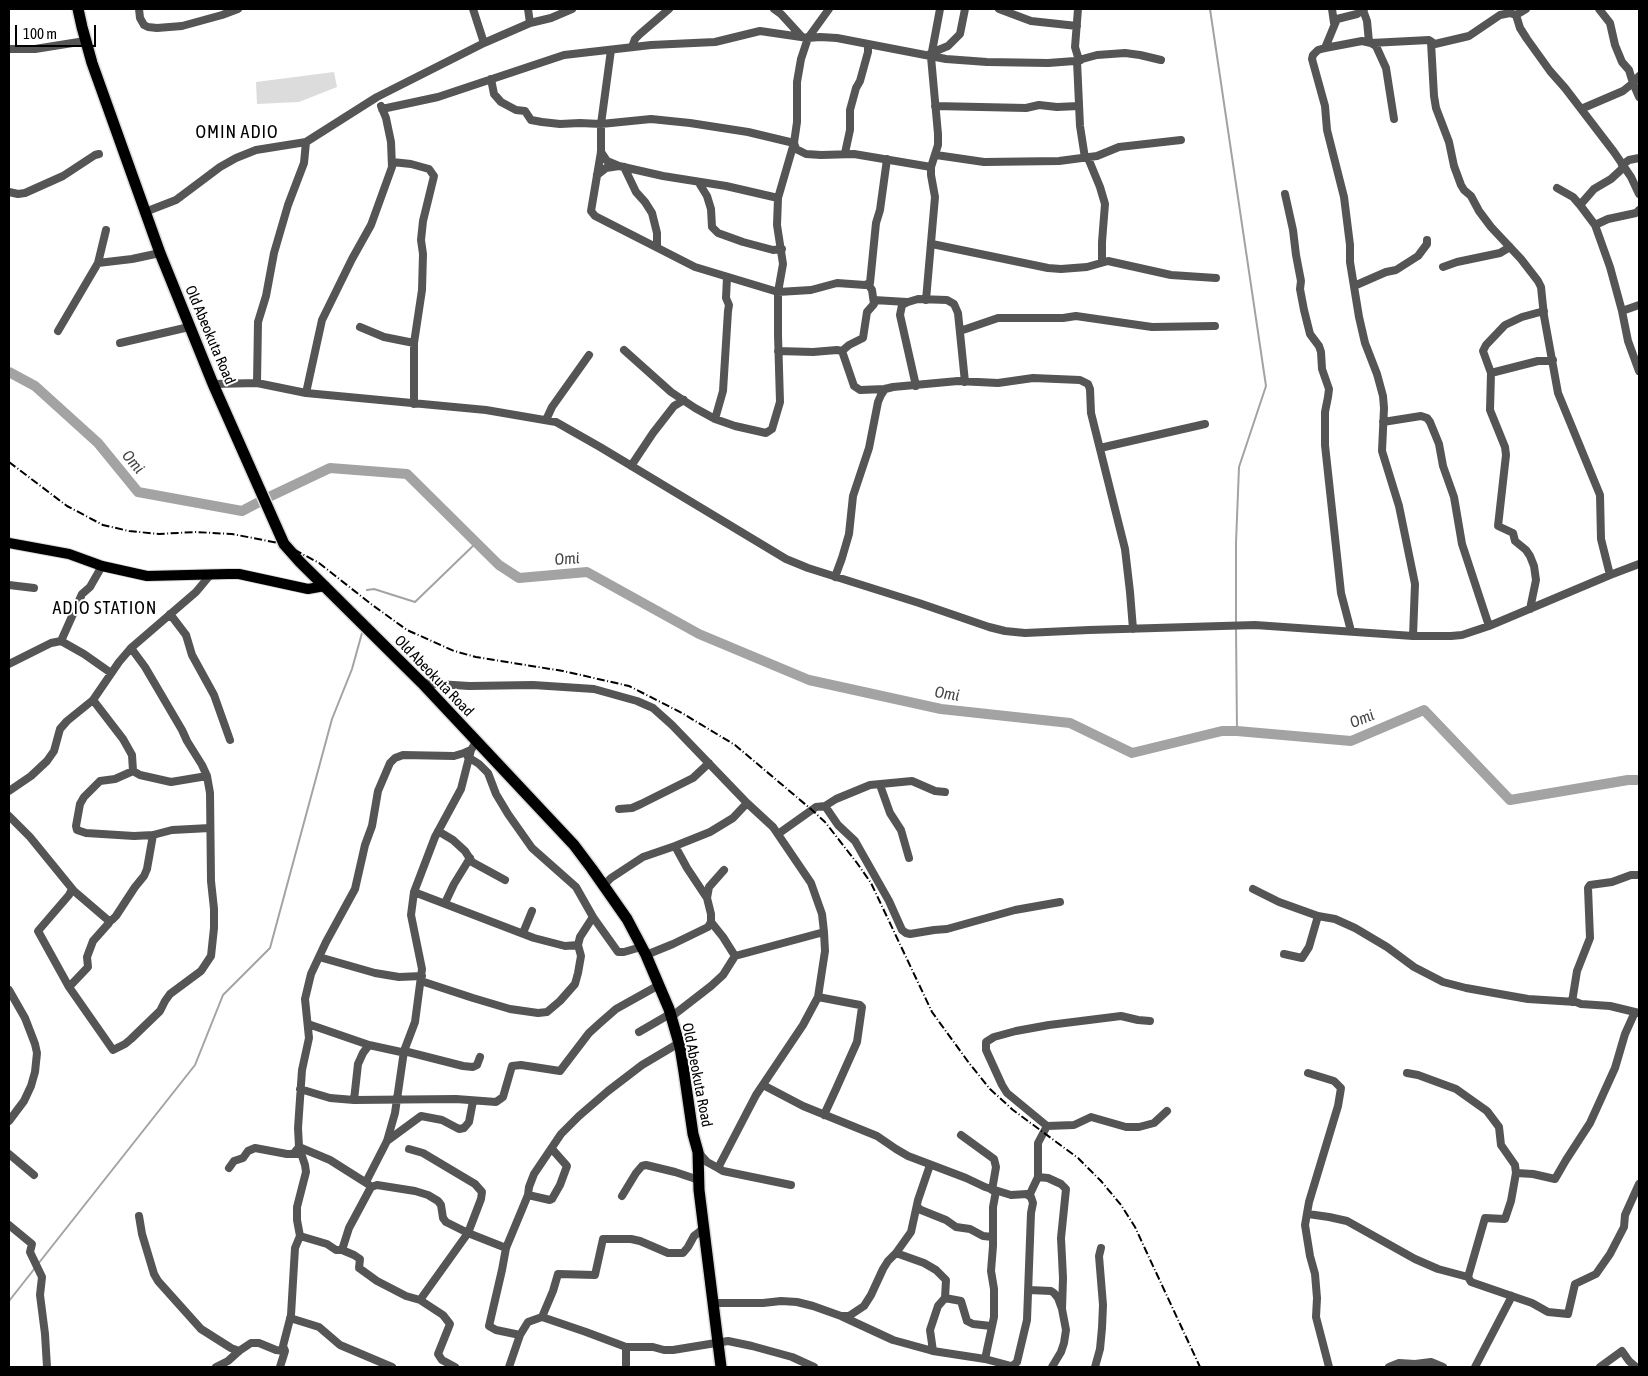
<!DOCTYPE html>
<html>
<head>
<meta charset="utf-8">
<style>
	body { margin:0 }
	#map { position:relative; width:1648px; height:1376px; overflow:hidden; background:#fff; font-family:"Asap Condensed",sans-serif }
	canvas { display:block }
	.frame { position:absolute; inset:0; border:10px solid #000; pointer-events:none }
	.scale { position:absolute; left:15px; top:25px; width:81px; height:22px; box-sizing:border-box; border:2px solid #000; border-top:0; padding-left:6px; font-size:15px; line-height:18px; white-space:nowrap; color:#000; -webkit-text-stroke:4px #fff; paint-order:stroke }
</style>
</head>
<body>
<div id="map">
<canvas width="1648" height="1376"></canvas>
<div class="frame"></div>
<div class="scale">100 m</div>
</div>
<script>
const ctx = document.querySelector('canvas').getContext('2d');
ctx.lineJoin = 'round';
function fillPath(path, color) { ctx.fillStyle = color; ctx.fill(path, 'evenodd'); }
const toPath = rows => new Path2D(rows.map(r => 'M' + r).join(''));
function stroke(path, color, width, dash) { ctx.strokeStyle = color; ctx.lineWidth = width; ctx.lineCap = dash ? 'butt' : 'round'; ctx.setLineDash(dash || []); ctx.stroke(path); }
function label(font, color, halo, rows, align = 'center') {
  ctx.font = font + ' "Asap Condensed",sans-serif'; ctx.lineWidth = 4; ctx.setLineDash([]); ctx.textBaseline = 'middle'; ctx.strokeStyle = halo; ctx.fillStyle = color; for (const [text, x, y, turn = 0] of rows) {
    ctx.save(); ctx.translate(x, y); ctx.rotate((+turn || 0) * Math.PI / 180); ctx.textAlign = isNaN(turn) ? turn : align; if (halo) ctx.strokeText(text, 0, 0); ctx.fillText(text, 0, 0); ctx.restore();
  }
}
fillPath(toPath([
	[334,72,337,87,299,102,257,104,256,82]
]), '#dcdcdc');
stroke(toPath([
	[1210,9,1266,386,1239,467,1236,543,1236,623],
	[367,590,374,589,415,602,477,542],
	[1236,628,1237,731],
	[38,1264,195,1065,223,995,270,948,332,719,352,669,362,633],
	[9,1301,35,1268]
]), '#a3a3a3', 2);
stroke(toPath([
	[9,372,35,386,98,443,138,492,242,511,261,501],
	[271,496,330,468,407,474,499,565,519,578,587,572,699,634,809,680,941,709,1070,723,1132,753,1222,731,1237,731,1351,741,1424,710,1510,800,1628,780,1639,780]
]), '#a3a3a3', 10);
const major = toPath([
	[9,543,69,554,102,566,147,576,228,574,239,574,308,589,325,586]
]);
const highway = toPath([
	[78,9,82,27,92,63,160,253,213,384,284,544,300,562,422,683,574,845,592,869,627,919,646,955,669,1009,680,1047,684,1072,693,1134,698,1152,699,1190,721,1367]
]);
stroke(major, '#dbdbdb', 12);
stroke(highway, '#dbdbdb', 14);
stroke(toPath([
	[139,9,140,18,144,25,148,27,157,28,182,26,222,15,238,9],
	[473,9,484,43],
	[528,9,530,23],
	[774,9,781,14,802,37],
	[999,9,1031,21,1077,26],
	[1078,9,1075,47,1078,57,1081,60],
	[1332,9,1334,23],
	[1363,10,1367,21,1369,42],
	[1516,15,1526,9],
	[1431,42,1434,96,1436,108,1449,142,1454,166,1461,185,1464,190,1471,196,1479,211,1491,227,1521,259,1538,281,1541,287,1544,316,1558,393,1600,495,1601,539,1610,575],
	[1371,43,1376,46,1386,68,1394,119],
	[632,47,635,39,640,34,669,9],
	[1325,48,1337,19,1357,14,1364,9],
	[9,49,35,49,85,41],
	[611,50,601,124,601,152,591,211,595,216,695,267,778,292,811,290,837,283,865,285,870,283,876,223,880,210,887,159],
	[931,53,948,46,960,34,965,9],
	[1077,61,1080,126,1085,158],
	[1639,76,1633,83,1639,97],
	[491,79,494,94,501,102,516,110,525,111,531,120,542,122,560,124,580,123,601,124,651,119,690,123,748,132,794,143,796,149,806,154,821,155,854,154,931,167],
	[935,106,1026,108,1039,105,1057,107,1079,106],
	[382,109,438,97,564,55,651,45,715,42,760,31,808,38,820,37,837,38,946,59,987,62,1048,63,1075,61,1097,55,1125,53,1140,55,1161,60],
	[1581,109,1623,91,1633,83,1629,70,1622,62,1615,45,1610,23,1599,9],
	[601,152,607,161,619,166,663,176,726,186,778,198],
	[845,153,850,130,850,110,856,88,860,81,868,52,868,44],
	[936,155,984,162,1059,161,1097,156,1119,147,1181,140],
	[1088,158,1100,187,1105,204,1102,242,1102,262],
	[392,162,411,164,429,169,434,176,423,221,421,240,423,254,422,290,414,343,414,404],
	[1622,165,1629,160,1639,158],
	[624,167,636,192,645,202,652,213,657,233,657,247],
	[1624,167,1611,179,1594,189,1580,205,1595,225,1610,267,1622,311,1628,341,1639,371],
	[597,175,606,168,619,166],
	[699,183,707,196,711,209,712,227,718,233,743,242,773,250,782,249],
	[1557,188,1573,197,1580,205],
	[9,192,18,194,25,193,63,176,95,155,99,154],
	[1285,194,1293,230,1296,255,1301,281,1300,289,1304,310,1310,334,1319,346,1321,352,1322,369,1329,389,1328,397,1325,412,1325,445,1341,593,1351,631],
	[145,212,176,200,220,167,236,158,256,150,306,142,377,97,484,43,530,23,551,18,572,9],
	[1595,225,1608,219,1636,213,1639,210],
	[932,244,1048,268,1061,269,1087,267,1108,261,1171,275,1216,278],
	[98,263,132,259,160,253],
	[1443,267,1457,262,1500,253,1510,247],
	[1354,286,1386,272,1396,270,1418,256,1427,244,1427,240],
	[874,300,907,302],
	[926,300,935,197,931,175,931,167,938,145,938,134,931,57,940,9],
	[1622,311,1639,305],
	[360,327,384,337,414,343],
	[58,331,98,263,106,230],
	[960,331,998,318,1063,318,1076,316,1152,327,1215,326],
	[120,343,189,327],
	[624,350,671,392,695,408,715,419,735,426,766,433,772,429,780,402,778,335,778,292,783,264,777,225,778,198,794,143,797,122,797,82,801,59,808,38,829,9],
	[778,351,813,352,837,350,842,351,854,386,860,390,885,389,893,387,958,381,998,383,1033,378,1080,380,1088,384,1090,389,1091,413,1125,549,1130,592,1133,629],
	[842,351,849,345,863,338,867,312,874,304,872,290,868,284],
	[1491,373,1538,361,1547,361,1553,360],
	[257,383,258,322,266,296,274,253,288,205,304,163,306,142],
	[213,384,257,383,306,393,486,410,556,422,600,447,786,559,808,568,919,603,989,627,1005,631,1025,633,1089,630,1255,625,1413,636,1451,636,1462,635,1489,626,1610,575,1639,564],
	[916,386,900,315,902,305,908,302,918,299,947,300,954,304,958,313,965,382],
	[306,393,322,320,352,259,371,225,392,167,391,142,386,118,381,106],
	[715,419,723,391,728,311,729,305,726,298,727,277],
	[546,420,552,407,589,355],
	[1383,422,1421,416,1427,418,1430,422,1439,444,1443,466,1454,497,1462,544,1489,626],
	[1100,448,1205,424],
	[631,466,653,433,674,406,684,400],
	[835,577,842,558,849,534,853,496,869,448,878,402,881,395,885,389],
	[9,585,34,588],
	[1530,609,1536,580,1534,566,1530,556,1526,550,1515,541,1513,533,1498,526,1506,455,1505,447,1490,410,1491,373,1483,351,1486,345,1505,325,1522,317,1544,311],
	[170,614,186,635,192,655,214,695,230,740],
	[1413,636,1415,584,1399,506,1382,451,1384,408,1383,396,1377,374,1365,343,1359,317,1350,262,1350,245,1344,197,1327,130,1325,106,1312,59,1313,55,1318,50,1325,48,1362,41,1371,43,1429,40,1435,44,1469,36,1500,15,1510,13,1516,15,1520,28,1527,39,1550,71,1565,88,1614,152,1631,177,1639,194],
	[61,641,82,594,90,587,102,566],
	[9,664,51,643,61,641,84,654,111,673],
	[422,683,469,686,533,685,594,689,637,701,653,708,672,725,747,803,773,827,811,883,822,914,824,932,825,951,818,997,803,1025,756,1095,718,1168,707,1162,698,1152],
	[93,700,123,739,132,755,133,771],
	[468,757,479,764,488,773,496,794,508,814,532,848,576,887,593,917,618,952,624,952,641,947],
	[207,776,171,782,140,775,133,771,115,779,100,781,84,797,80,804,76,826,77,830,86,833,134,836,153,835,172,830,210,828],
	[880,785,890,813,901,830,909,858],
	[9,791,31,776,47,761,54,751,60,729,67,721,93,700,119,662,131,648,196,592,211,574],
	[825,806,838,825,855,841,889,901,902,930,906,933,910,934,934,930,947,929,1015,910,1060,902],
	[619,809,632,808,641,804,693,778,709,763],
	[9,816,30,837,74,891,109,921],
	[438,831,453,840,465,851,472,862,505,880],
	[778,834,816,807,825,806,836,799,870,785,912,781,935,791,945,792],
	[675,846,687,868,707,898],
	[604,885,611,878,643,857,675,846,710,832,733,818,747,803],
	[72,889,69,895,38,931,69,987,113,1050,125,1044,131,1039,160,1011,165,1001,170,994,201,971,211,956,214,928,214,909,211,881,210,793,207,776,202,765,187,741,182,730,145,667,131,648],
	[1253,889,1279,902,1318,916,1335,919,1355,928,1387,947,1414,967,1443,982,1466,988,1528,999,1576,1002,1581,1004,1610,1006,1639,1013],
	[414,892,534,938,565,946,578,945,580,937,593,917],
	[445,903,454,884,470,858],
	[711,922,723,937,735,956],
	[523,933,532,911],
	[1284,954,1302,958,1309,947,1318,916],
	[646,955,673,944,708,927,711,922,711,914,707,898,709,887,724,870],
	[319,957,375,973,399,977,422,976],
	[421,981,473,998,510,1009,538,1013,547,1012,560,1001,575,984,578,973,581,956,578,945],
	[69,987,88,967,87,957,93,941,109,923,109,921,112,920,116,916,135,887,144,876,147,869,153,835],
	[9,990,25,1018,35,1044,37,1053,35,1072,31,1086,24,1101,9,1121],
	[818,997,860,1005,862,1007,857,1042,836,1089,824,1115],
	[1572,1002,1577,971,1590,938,1588,888,1590,885,1612,882,1631,875,1639,875],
	[1635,1012,1625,1034,1615,1068,1590,1123,1566,1160,1555,1179,1533,1174,1516,1173,1511,1201,1505,1219,1485,1218,1468,1277,1471,1282,1532,1303,1548,1312,1568,1314,1575,1284,1596,1274,1610,1254,1624,1227,1625,1215,1639,1184],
	[671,1017,711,986,723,975,735,956,824,932],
	[308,1024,369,1045,401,1052,404,1051,463,1066,473,1067,477,1065,480,1057],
	[639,1032,670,1014],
	[1308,1073,1334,1081,1341,1088,1338,1106,1309,1202,1305,1225,1310,1256,1315,1274,1317,1298,1316,1317,1329,1367],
	[1407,1073,1418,1075,1456,1089,1487,1111,1499,1127,1501,1145,1515,1165,1516,1173],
	[763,1085,803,1106,877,1136,896,1149,908,1156,966,1178,985,1187,1011,1195,1027,1194,1031,1197,1033,1203,1031,1213,1027,1320,1017,1362,1011,1367],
	[300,1089,330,1098,354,1100,456,1099,496,1102,503,1097,512,1066,521,1065,560,1071,589,1033,600,1023,616,1009,659,985],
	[354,1100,358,1064,363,1053,369,1045],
	[1047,1126,1007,1093,1002,1085,986,1050,986,1042,994,1037,1016,1031,1049,1025,1121,1016,1138,1020,1150,1021],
	[961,1135,994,1159,996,1167,992,1190],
	[387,1141,421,1116,442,1120,459,1129,464,1128,469,1122,473,1101],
	[409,1149,423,1153,475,1184,482,1192,481,1199,468,1233,420,1300],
	[294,1153,299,1147,330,1160,368,1184],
	[9,1154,34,1175],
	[229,1168,234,1161,243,1158,248,1151,255,1148,287,1154,298,1154],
	[718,1168,723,1171,791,1185],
	[1038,1177,1048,1178,1061,1184,1066,1189,1061,1238,1063,1278,1062,1309],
	[366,1182,387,1141,395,1113,404,1051,415,1022,422,969,411,915,414,892,435,837,461,789,471,750],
	[371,1187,377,1185,415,1191,428,1195,438,1201,441,1205,443,1218,446,1222,468,1233,506,1248],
	[528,1195,550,1200,552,1199,560,1185,567,1166,552,1149],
	[622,1196,636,1173,642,1166,646,1165,675,1172,699,1180],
	[1029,1196,1038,1177,1038,1143,1047,1126,1074,1125,1091,1117,1126,1127,1139,1127,1154,1123,1167,1111],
	[917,1207,921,1210,946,1220,956,1227,970,1229,983,1236,993,1237],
	[1308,1214,1329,1217,1347,1221,1415,1259,1438,1269,1468,1277],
	[139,1216,142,1234,154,1274,158,1281,201,1329,231,1348,239,1351],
	[9,1225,32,1244,30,1252,42,1277,40,1295,45,1334,47,1367],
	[300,1236,327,1244,336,1250,342,1250,354,1255,360,1259,359,1268,377,1281,406,1296,420,1300,443,1315,450,1324,438,1354,442,1360,455,1367],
	[342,1250,349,1228,371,1187],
	[896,1253,924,1263,936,1270,946,1280,945,1298,961,1301,967,1321,973,1324,991,1326],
	[1029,1290,1051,1291,1054,1293,1058,1298,1062,1309,1066,1330,1064,1343,1061,1352,1052,1367],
	[713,1303,763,1303,781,1301,797,1302,813,1306,841,1316,893,1340,933,1351,985,1359,1015,1367],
	[841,1316,849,1316,864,1306,871,1295,883,1269,888,1261,896,1253,911,1232,918,1200,930,1165],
	[542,1317,553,1291,558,1274,595,1275,603,1239,631,1239,640,1241,668,1253,683,1253,688,1247,694,1236,703,1229],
	[290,1318,319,1327,340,1345,392,1367],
	[520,1335,496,1330,489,1326,502,1270,506,1248,528,1195,529,1187,534,1174,561,1134,579,1116,608,1091,642,1065,679,1043],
	[933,1351,930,1330,938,1306,945,1298],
	[985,1359,994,1317,994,1289,991,1271,993,1246,993,1207,996,1191],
	[216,1367,228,1361,239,1351,251,1343,259,1343,276,1350,285,1351],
	[280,1367,285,1351,283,1346,291,1315,295,1248,300,1236,297,1220,297,1207,306,1172,305,1165,299,1147,298,1128,302,1070,309,1038,305,999,311,974,326,942,355,889,365,845,372,826,378,791,390,763,395,758,403,755,454,756,464,753,471,750,476,742],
	[509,1367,520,1335,528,1322,542,1317,586,1332,626,1347,653,1347,664,1350,673,1350,728,1341,752,1346,792,1357,814,1367],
	[626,1367,626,1347],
	[1095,1367,1100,1349,1102,1328,1103,1305,1099,1256,1101,1248],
	[1389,1367,1399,1363,1415,1364,1431,1362,1443,1367],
	[1475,1367,1512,1296],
	[1600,1367,1622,1351,1629,1361,1636,1367]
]), '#555', 8);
stroke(major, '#000', 10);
stroke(highway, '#000', 11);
stroke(toPath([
	[9,462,67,506,103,525,129,531,159,534,195,532,232,534,284,544,319,563,371,604,407,630,454,651,476,657,563,671,629,686,682,713,735,745,812,810,825,822,857,863,871,883,932,1012,969,1063,990,1089,1013,1110,1078,1158,1101,1181,1121,1205,1135,1227,1147,1253,1200,1367]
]), '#000', 2, [8, 2.5, 1, 2.5]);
label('15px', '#000', '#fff', [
	["Old Abeokuta Road",210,335,67],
	["Old Abeokuta Road",434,676,46],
	["Old Abeokuta Road",697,1075,79]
]);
label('italic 16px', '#444', '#fff', [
	["Omi",133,462,50],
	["Omi",567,559,-4],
	["Omi",947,694,9],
	["Omi",1362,719,-22]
]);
ctx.letterSpacing = '1px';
label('18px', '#000', '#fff', [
	["OMIN ADIO",237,132],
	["ADIO STATION",105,608]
]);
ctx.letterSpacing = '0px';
</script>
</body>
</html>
